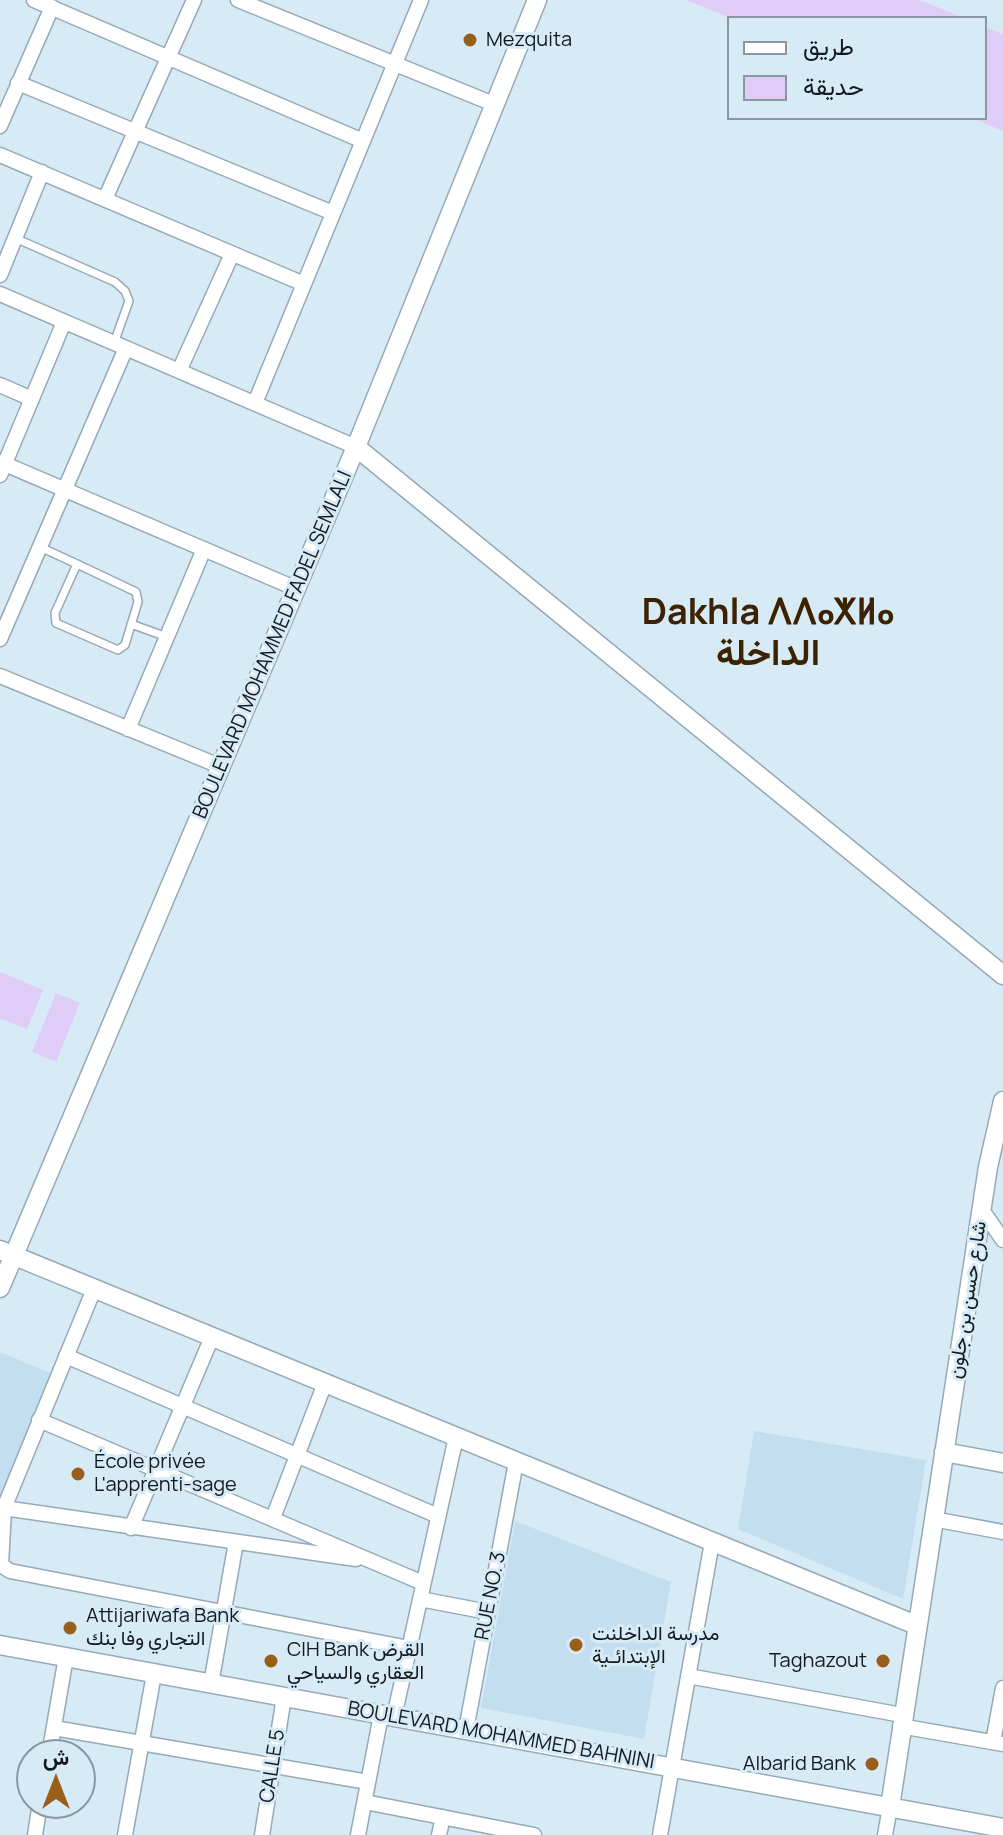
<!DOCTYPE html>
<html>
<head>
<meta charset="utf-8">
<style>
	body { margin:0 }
	#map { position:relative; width:1003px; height:1835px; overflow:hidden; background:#d7ebf7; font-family:Manrope,Vazirmatn,sans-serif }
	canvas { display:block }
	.legend { position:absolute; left:727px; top:16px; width:260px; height:104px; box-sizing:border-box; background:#d7ebf7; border:2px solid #8997a0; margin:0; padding:10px 14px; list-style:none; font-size:24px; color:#131a1e }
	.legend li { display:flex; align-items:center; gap:16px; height:40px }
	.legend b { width:40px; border:2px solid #8997a0 }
	.north { position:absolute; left:16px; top:1739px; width:80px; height:80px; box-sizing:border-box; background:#d7ebf7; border:2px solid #8997a0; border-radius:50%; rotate:0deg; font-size:22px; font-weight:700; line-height:32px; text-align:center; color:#131a1e }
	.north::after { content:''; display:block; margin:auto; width:28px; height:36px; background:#975f1a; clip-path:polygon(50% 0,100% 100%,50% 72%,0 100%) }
</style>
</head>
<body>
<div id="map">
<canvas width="1003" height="1835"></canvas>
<ul class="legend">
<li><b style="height:10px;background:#fff"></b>طريق</li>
<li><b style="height:22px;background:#dfcdf7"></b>حديقة</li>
</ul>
<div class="north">ش</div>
</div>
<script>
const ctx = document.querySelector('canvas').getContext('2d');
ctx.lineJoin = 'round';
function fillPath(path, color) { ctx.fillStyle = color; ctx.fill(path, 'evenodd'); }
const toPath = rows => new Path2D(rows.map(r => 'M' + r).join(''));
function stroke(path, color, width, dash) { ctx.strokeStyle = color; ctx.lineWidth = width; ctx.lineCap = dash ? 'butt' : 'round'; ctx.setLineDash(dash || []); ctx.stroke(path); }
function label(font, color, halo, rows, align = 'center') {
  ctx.font = font + ' Manrope,Vazirmatn,"Noto Sans Tifinagh",sans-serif'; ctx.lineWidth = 6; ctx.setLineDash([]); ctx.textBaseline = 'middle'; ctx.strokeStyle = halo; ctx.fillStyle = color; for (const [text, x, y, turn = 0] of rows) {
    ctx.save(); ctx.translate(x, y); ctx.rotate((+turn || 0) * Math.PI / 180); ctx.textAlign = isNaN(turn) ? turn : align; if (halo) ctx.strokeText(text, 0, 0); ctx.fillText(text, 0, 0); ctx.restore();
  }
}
fillPath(toPath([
	[0,1352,53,1374,0,1500],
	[754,1431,926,1460,903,1599,738,1529],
	[515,1521,671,1582,644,1739,481,1708]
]), '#c3deef');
fillPath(toPath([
	[686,0,920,0,964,18,730,18],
	[985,27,1003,34,1003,131,972,118,985,118],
	[0,972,43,990,27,1029,0,1018],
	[56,993,80,1003,56,1062,32,1052]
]), '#dfcdf7');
const lane = toPath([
	[15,238,115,282,125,291,129,301,114,343],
	[40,547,77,564,136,592,138,602,125,645,118,650,56,623,55,613,77,564],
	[131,624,167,637]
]);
const street = toPath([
	[34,0,363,141],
	[238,0,496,105],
	[18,83,333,213],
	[0,126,52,7],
	[0,155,304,284],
	[105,199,194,0],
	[0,275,42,172],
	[0,294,356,447],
	[179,371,232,254],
	[0,385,32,399],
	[255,403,421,0],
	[0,462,297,589],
	[0,475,64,322],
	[0,639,126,348],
	[0,676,222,767],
	[128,729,204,549],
	[982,1210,1003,1240],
	[94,1289,4,1508,1,1565,10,1571,409,1648],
	[66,1356,438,1516],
	[39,1420,423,1583],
	[4,1508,356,1559],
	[273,1518,325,1383],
	[933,1519,1003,1532],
	[131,1528,212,1337],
	[420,1599,488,1612],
	[688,1676,902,1715],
	[211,1684,236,1542],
	[394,1717,456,1437],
	[900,1726,1003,1744],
	[54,1728,368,1782],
	[466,1730,516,1462],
	[993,1742,1003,1688],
	[49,1755,66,1657],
	[365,1802,534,1835],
	[35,1835,40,1803],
	[125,1835,154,1674],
	[262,1835,284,1697],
	[358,1835,381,1715],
	[439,1835,443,1817],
	[660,1835,712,1542],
	[885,1835,890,1807]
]);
const secondary = toPath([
	[356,447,1003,975],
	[0,1250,916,1625],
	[0,1288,356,447,537,0],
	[944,1452,1003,1463],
	[0,1645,1003,1828],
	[890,1807,988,1167,1003,1101]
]);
stroke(lane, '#96a9b5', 10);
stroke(street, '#96a9b5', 17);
stroke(secondary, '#96a9b5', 21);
stroke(lane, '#fff', 7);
stroke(street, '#fff', 14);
stroke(secondary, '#fff', 18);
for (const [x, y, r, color] of [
	[470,40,8,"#975f1a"],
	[78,1474,8,"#975f1a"],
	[70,1628,8,"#975f1a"],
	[576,1645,8,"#975f1a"],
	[271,1661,8,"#975f1a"],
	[883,1661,8,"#975f1a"],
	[872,1764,8,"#975f1a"]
]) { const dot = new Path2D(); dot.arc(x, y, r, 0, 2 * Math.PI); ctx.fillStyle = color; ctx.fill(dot); stroke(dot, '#d7ebf7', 3); }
label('20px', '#131a1e', '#d7ebf7', [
	["Mezquita",486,40],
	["École privée",94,1462],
	["L'apprenti-sage",94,1485],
	["Attijariwafa Bank",86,1616],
	["التجاري وفا بنك",86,1639],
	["مدرسة الداخلنت",592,1634],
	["الإبتدائـية",592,1657],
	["CIH Bank القرض",287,1650],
	["العقاري والسياحي",287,1673],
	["Taghazout",867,1661,"right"],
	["Albarid Bank",856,1764,"right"]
], 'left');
label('20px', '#131a1e', '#d7ebf7', [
	["BOULEVARD MOHAMMED FADEL SEMLALI",273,645,-67],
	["شارع حسن بن جلون",968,1300,-81],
	["RUE NO. 3",491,1596,-79],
	["BOULEVARD MOHAMMED BAHNINI",501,1736,10],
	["CALLE 5",273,1766,-81]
]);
label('bold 36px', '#3d2202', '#d7ebf7', [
	["Dakhla ⴷⴷⴰⵅⵍⴰ",768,614],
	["الداخلة",768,655]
]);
</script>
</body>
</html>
